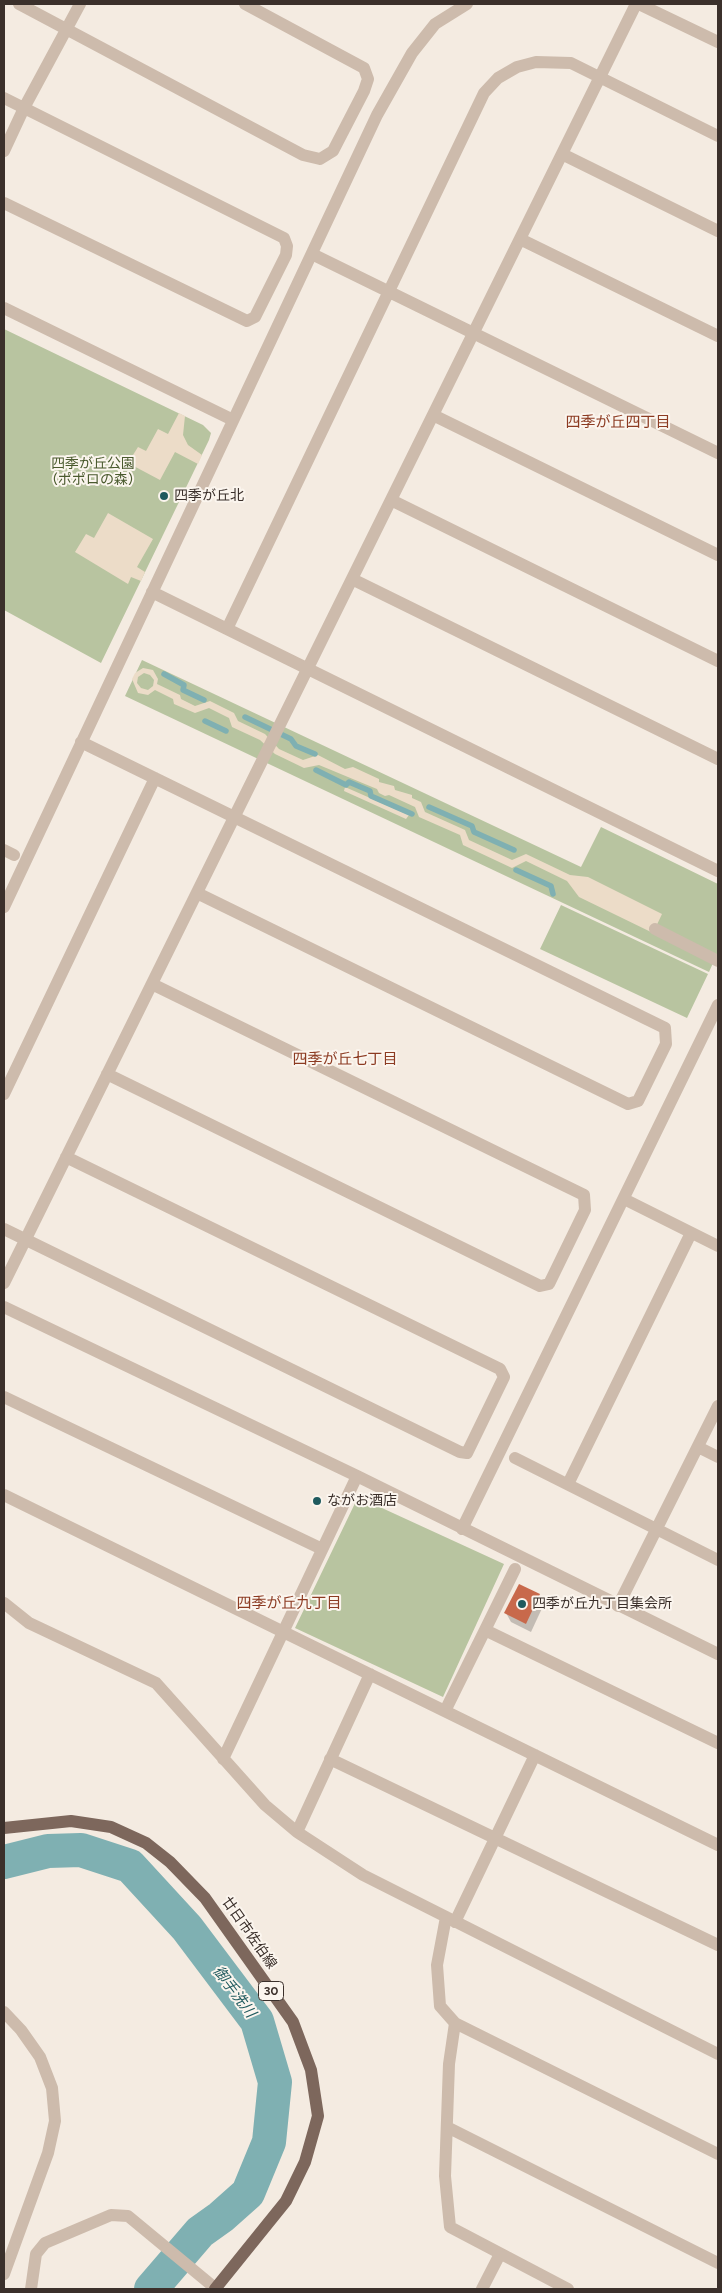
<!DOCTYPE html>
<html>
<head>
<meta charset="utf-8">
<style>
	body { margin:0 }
	#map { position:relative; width:722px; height:2293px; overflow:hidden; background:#f4ebe1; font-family:Figtree,sans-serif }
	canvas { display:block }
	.frame { position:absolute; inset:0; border:5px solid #3b302b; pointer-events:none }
</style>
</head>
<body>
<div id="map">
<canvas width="722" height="2293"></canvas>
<div class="frame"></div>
</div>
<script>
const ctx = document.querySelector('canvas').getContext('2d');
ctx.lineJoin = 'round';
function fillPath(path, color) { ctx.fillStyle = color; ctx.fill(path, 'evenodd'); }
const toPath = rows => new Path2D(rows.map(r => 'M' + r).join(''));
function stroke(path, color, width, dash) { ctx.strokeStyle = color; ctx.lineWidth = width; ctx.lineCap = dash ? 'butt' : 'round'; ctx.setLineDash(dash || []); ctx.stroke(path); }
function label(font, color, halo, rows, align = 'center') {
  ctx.font = font + ' Figtree,"Noto Sans JP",sans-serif'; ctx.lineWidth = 4; ctx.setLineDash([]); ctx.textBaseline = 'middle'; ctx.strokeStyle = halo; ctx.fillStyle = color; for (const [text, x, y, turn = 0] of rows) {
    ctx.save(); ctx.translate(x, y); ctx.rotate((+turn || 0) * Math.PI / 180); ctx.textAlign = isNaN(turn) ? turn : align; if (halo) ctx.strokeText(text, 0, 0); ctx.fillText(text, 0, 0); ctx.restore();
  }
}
fillPath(toPath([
	[4,329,203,425,211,433,209,440,101,663,4,610],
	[142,660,581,867,601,827,718,884,718,952,709,972,125,696],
	[561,905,708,974,687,1018,540,949],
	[358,1497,504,1564,443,1697,295,1628]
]), '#b8c4a0');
fillPath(toPath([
	[179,413,185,416,183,435,188,445,202,455,198,464,175,452,160,480,128,463,138,447,146,451,158,429,168,434],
	[108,513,153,539,137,567,145,572,141,581,131,577,128,584,75,552,86,534,94,538],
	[143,668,153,670,158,679,157,684,180,695,181,699,195,706,210,701,234,713,238,721,265,734,279,749,303,760,318,755,345,769,353,767,379,779,379,782,394,786,395,790,412,795,412,798,421,802,425,812,465,830,469,840,512,860,526,854,570,875,588,877,662,914,653,933,579,897,567,881,526,861,512,868,463,845,460,835,419,817,415,807,389,795,385,796,379,793,377,789,319,765,304,768,275,754,260,740,232,727,229,718,209,708,195,713,174,704,173,699,155,690,148,695,138,693,132,679,135,673],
	[144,673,150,675,154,680,153,686,148,690,141,688,137,683,138,677],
	[345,787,409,815,406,819,344,791]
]), '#ecdcc8');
fillPath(toPath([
	[539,1595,544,1604,531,1632,511,1622,506,1613]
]), '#0003');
stroke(toPath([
	[164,674,184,685,183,690,204,700],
	[245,717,291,739,296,746,315,754],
	[205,721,226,731],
	[316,770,346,785,349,782,370,791,371,796,412,814],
	[429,807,472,826,474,832,514,850],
	[516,870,551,886,553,894]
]), '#7fb0b2', 5.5);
stroke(toPath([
	[4,1862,48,1851,81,1850,130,1866,187,1928,257,2021,275,2082,269,2142,248,2193,221,2217,200,2232,151,2289]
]), '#7fb0b2', 34);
fillPath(toPath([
	[519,1584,540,1594,526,1624,504,1613]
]), '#c8694b');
stroke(toPath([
	[19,4,303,155,320,159,333,151,364,91,368,79,364,68,245,4],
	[639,4,718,42],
	[4,98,284,238,287,246,286,255,255,317,247,321,4,203],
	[4,151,24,108,80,4],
	[562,154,718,231],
	[520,239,718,336],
	[312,254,718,453],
	[4,308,233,420],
	[433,415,718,555],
	[391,500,718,661],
	[352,579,718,759],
	[152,592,718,871],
	[227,629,484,93,498,78,517,67,536,62,571,63,718,136],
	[81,742,665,1028,666,1044,638,1101,628,1104,197,893],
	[4,850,14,855],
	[4,907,377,115,412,53,435,24,467,4],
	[655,929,718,961],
	[107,1074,540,1286,549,1284,585,1210,584,1195,152,984],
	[4,1094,155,778],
	[624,1199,718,1246],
	[4,1229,460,1452,467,1453,504,1377,500,1369,66,1157],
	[4,1283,636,4],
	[4,1307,357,1476,718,1654],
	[4,1397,322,1549],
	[698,1447,718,1457],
	[515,1458,718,1560],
	[568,1484,691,1233],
	[4,1495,718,1845],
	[462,1529,718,1005],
	[4,1603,29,1623,156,1683,265,1805,297,1832,363,1875,718,2054],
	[618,1606,718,1406],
	[485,1630,515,1569],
	[445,1711,485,1630,718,1743],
	[223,1759,357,1476],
	[330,1759,718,1945],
	[297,1832,370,1674],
	[446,1917,437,1965,440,2006,455,2023,449,2064,445,2176,450,2227,568,2289],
	[455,1922,535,1755],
	[4,2012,21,2030,40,2057,52,2088,55,2121,48,2153,4,2274],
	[455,2023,718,2154],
	[447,2127,718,2263],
	[31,2289,36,2254,45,2243,111,2215,128,2216,215,2288],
	[482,2289,500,2254]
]), '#cdbbac', 12);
stroke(toPath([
	[4,1828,71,1821,111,1827,146,1843,170,1862,205,1898,293,2022,311,2070,318,2116,305,2162,286,2201,215,2289]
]), '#7d675c', 12);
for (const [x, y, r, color] of [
	[164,496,5,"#1f5a5e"],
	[317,1501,5,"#1f5a5e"],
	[522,1604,5,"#1f5a5e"]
]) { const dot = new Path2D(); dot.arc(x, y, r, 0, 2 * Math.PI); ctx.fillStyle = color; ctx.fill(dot); stroke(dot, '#fbf5ee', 2); }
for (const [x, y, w] of [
	[271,1991,25]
]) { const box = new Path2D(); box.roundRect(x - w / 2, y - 9.5, w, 19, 4); ctx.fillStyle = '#fbf5ee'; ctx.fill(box); stroke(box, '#3b302b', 1); }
label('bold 12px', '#3b302b', null, [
	["30",271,1991]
]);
label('14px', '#4a5a2e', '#fbf5ee', [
	["四季が丘公園",93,464],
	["(ポポロの森)",93,480]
]);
label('14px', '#3b302b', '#fbf5ee', [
	["四季が丘北",174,496],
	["ながお酒店",327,1501],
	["四季が丘九丁目集会所",532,1604]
], 'left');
label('14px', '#3b302b', '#fbf5ee', [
	["廿日市佐伯線",249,1933,55]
]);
label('15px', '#8c3b22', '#fbf5ee', [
	["四季が丘四丁目",618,423],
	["四季が丘七丁目",345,1060],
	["四季が丘九丁目",289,1604]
]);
label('italic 15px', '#1f5a5e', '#fbf5ee', [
	["御手洗川",234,1992,53]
]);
</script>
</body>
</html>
